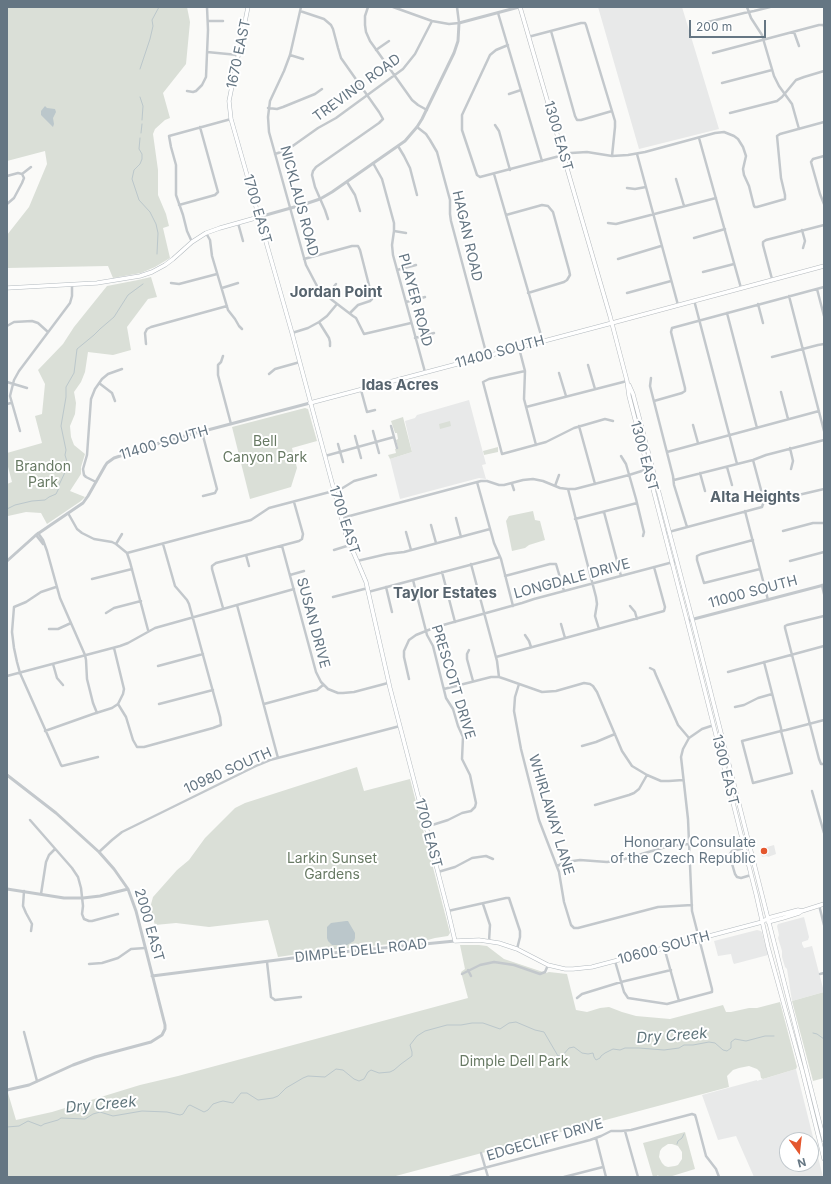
<!DOCTYPE html>
<html>
<head>
<meta charset="utf-8">
<style>
	body { margin:0 }
	#map { position:relative; width:831px; height:1184px; overflow:hidden; background:#fafaf8; font-family:Inter,sans-serif }
	canvas { display:block }
	.frame { position:absolute; inset:0; border:8px solid #657683; pointer-events:none }
	.north { position:absolute; left:779px; top:1132px; width:40px; height:40px; box-sizing:border-box; background:#fff; border:1px solid #c1c8cd; border-radius:50%; rotate:165deg; font-size:11px; font-weight:700; line-height:16px; text-align:center; color:#657683 }
	.north::after { content:''; display:block; margin:auto; width:14px; height:18px; background:#e4572e; clip-path:polygon(50% 0,100% 100%,50% 72%,0 100%) }
	.scale { position:absolute; left:689px; top:20px; width:77px; height:18px; box-sizing:border-box; border:2px solid #657683; border-top:0; padding-left:5px; font-size:12px; line-height:14px; white-space:nowrap; color:#657683; -webkit-text-stroke:3px #fff; paint-order:stroke }
</style>
</head>
<body>
<div id="map">
<canvas width="831" height="1184"></canvas>
<div class="frame"></div>
<div class="north">N</div>
<div class="scale">200 m</div>
</div>
<script>
const ctx = document.querySelector('canvas').getContext('2d');
ctx.lineJoin = 'round';
function fillPath(path, color) { ctx.fillStyle = color; ctx.fill(path, 'evenodd'); }
const toPath = rows => new Path2D(rows.map(r => 'M' + r).join(''));
function stroke(path, color, width, dash) { ctx.strokeStyle = color; ctx.lineWidth = width; ctx.lineCap = dash ? 'butt' : 'round'; ctx.setLineDash(dash || []); ctx.stroke(path); }
function label(font, color, halo, rows, align = 'center') {
  ctx.font = font + ' Inter,sans-serif'; ctx.lineWidth = 4; ctx.setLineDash([]); ctx.textBaseline = 'middle'; ctx.strokeStyle = halo; ctx.fillStyle = color; for (const [text, x, y, turn = 0] of rows) {
    ctx.save(); ctx.translate(x, y); ctx.rotate((+turn || 0) * Math.PI / 180); ctx.textAlign = isNaN(turn) ? turn : align; if (halo) ctx.strokeText(text, 0, 0); ctx.fillText(text, 0, 0); ctx.restore();
  }
}
fillPath(toPath([
	[598,7,682,7,719,129,639,149],
	[469,400,486,464,482,465,486,479,479,478,400,499,390,459,412,452,405,421,415,418,417,415],
	[774,845,776,854,768,857,767,856,762,857,760,849],
	[804,917,809,937,808,940,802,942,802,944,804,948,812,946,824,992,792,1001,787,969,785,967,782,957,782,951,778,938,779,935,777,926,778,924],
	[757,930,761,931,762,933,768,955,734,964,733,962,731,954,718,956,714,941],
	[796,1069,823,1177,754,1177,736,1136,718,1140,702,1095,757,1080,757,1081,760,1080],
	[787,1140,811,1140,811,1164,787,1164]
]), '#e8e9e9');
fillPath(toPath([
	[7,7,187,7,190,22,186,64,163,93,170,118,165,120,155,129,153,134,158,170,158,195,166,214,169,226,163,228,170,258,155,267,141,273,113,278,108,266,7,268,7,235,29,207,47,164,45,151,7,161],
	[151,277,157,297,148,299,127,327,131,350,113,355,88,352,85,372,81,382,74,392,76,403,75,414,70,426,71,437,74,445,85,454,81,467,81,474,70,491,85,497,81,501,47,524,41,513,26,512,8,516,7,523,7,484,12,482,7,463,7,453,42,443,35,416,42,414,45,384,38,370,63,344,74,327,107,286,138,280],
	[305,408,308,409,317,441,292,448,297,468,291,487,250,499,232,427],
	[403,417,412,452,390,459,388,455,396,453,395,449,398,448,396,440,398,439,397,433,395,433,391,421],
	[450,421,451,426,440,429,439,424],
	[498,447,498,452,484,455,483,451],
	[533,511,535,520,540,521,545,540,529,545,525,548,512,551,506,521,509,516],
	[357,767,364,791,410,779,450,933,448,936,435,938,424,941,326,950,278,957,268,920,209,927,176,923,155,925,150,908,153,897,177,870,189,860,205,838,235,808,245,803],
	[460,945,479,945,487,946,504,959,546,973,549,972,567,974,576,1010,587,1012,600,1008,609,1007,622,1012,636,1016,670,1019,723,1005,726,1012,731,1012,749,1008,757,1008,780,1002,797,1067,796,1069,763,1079,761,1078,760,1072,757,1069,749,1066,739,1068,733,1070,727,1076,729,1087,392,1177,7,1177,7,1093,8,1093,16,1120,52,1112,140,1085,178,1076,468,998,461,972,465,969],
	[823,988,824,988,824,1078,813,1081,792,1001,824,992],
	[685,1132,695,1169,669,1177,659,1177,658,1175,657,1176,657,1177,653,1177,643,1143],
	[668,1144,672,1144,678,1146,682,1152,682,1159,678,1165,675,1166,668,1167,665,1166,662,1163,659,1157,660,1151,662,1148]
]), '#dadfd7');
fillPath(toPath([
	[45,106,47,108,55,109,56,112,53,118,54,124,53,127,41,115,41,111],
	[346,921,348,921,355,933,355,938,354,941,347,945,332,945,328,941,327,938,327,927,331,923]
]), '#bbc7cb');
stroke(toPath([
	[140,69,150,39,153,26,152,20,159,7],
	[140,97,143,106,142,120],
	[141,133,142,124],
	[140,138,139,149,142,154,142,159,140,164,134,170,132,179,139,200,150,212,156,224,158,233,157,254],
	[7,509,15,505,32,501,45,500,49,497,56,494,59,488,59,485,67,468,68,465,65,455,66,450,61,426,66,397,66,387,74,373,77,349,94,335,100,329,114,317,128,295,143,284],
	[813,1033,817,1034,824,1039],
	[7,1127,19,1126,28,1121,41,1126,44,1124,58,1120,61,1118,85,1119,93,1114,100,1112,113,1116,142,1111,167,1112,180,1115,183,1114,188,1106,190,1105,204,1112,208,1110,213,1104,219,1102,223,1101,233,1103,241,1093,247,1093,258,1100,273,1098,278,1096,286,1088,303,1078,308,1076,325,1077,336,1069,343,1070,354,1079,359,1081,364,1079,368,1072,371,1070,379,1073,390,1072,394,1070,401,1064,412,1056,412,1052,410,1045,417,1036,425,1031,447,1025,461,1025,472,1023,483,1023,500,1029,509,1023,516,1022,535,1030,544,1032,558,1056,563,1055,569,1048,574,1047,582,1053,588,1054,593,1053,594,1057,596,1060,600,1058,601,1056,605,1053,613,1049,620,1050,625,1048,639,1048,664,1050,679,1048,684,1045,693,1045,709,1042,715,1043,723,1050,727,1051,731,1048,731,1042,735,1039,746,1041,765,1036,774,1036],
	[677,1144,678,1141,682,1138,684,1134]
]), '#bbc7cb', 1);
const secondary = toPath([
	[248,7,229,101,231,119,292,333,346,535,366,582,390,688,448,911,455,941,479,940,499,943,517,949,548,965,565,969,573,969,592,967,762,922],
	[7,288,97,283,140,276,152,272,165,265,173,259,192,242,206,233,220,228,259,217],
	[310,403,612,323]
]);
const primary = toPath([
	[520,7,610,316,627,381,629,396,690,632,756,894,768,947,802,1070,824,1159],
	[612,323,824,266],
	[629,385,633,394,695,630,824,1140],
	[762,922,768,918,798,910,802,911],
	[768,922,783,918,799,913,802,911,824,904]
]);
stroke(secondary, '#b3babf', 4.5);
stroke(primary, '#b5babe', 4.5);
stroke(toPath([
	[301,7,290,55,284,71,270,101,268,117,269,132,306,265,317,286,332,300,353,316,356,318,364,334,411,323],
	[368,7,365,16,365,25,366,32,370,41,412,100,418,105,427,110],
	[393,7,432,21,449,24,459,23,457,7],
	[747,7,751,18,762,35,774,76,779,86,792,104,799,129],
	[300,11,324,19,331,25,333,29,338,48,341,58,379,112,383,119,379,123,316,167,313,171,312,175,315,187,325,210,328,219],
	[498,13,542,161],
	[208,21,223,21],
	[704,23,744,13,754,11,770,7],
	[551,31,575,116,577,120,581,120,612,111],
	[794,32,799,46],
	[528,37,581,23,585,23,586,25,615,121,615,127,612,156],
	[508,45,496,50,490,55,462,115,462,130,477,175,480,177,571,153,587,152,612,156,628,155,645,152,715,133,724,132,734,136,738,139,743,147,746,156,743,169,744,175,749,186,754,206,755,207,757,207,785,199,785,195,781,178,777,136,780,134,824,122],
	[376,50,389,41],
	[207,52,238,55],
	[713,53,819,25,823,25,824,26],
	[290,55,303,59],
	[722,83,772,70],
	[187,91,193,92,196,91,202,85,206,77,208,30,207,7],
	[509,94,521,90],
	[268,108,277,109,283,107,315,94,322,89],
	[730,113,777,101,782,97,796,80,804,77,824,71],
	[495,125,499,131,510,170],
	[417,127,426,134,430,140,437,152,450,200,450,214,451,221,487,356],
	[699,138,741,288],
	[398,146,404,156,410,168,417,195],
	[275,154,287,150,318,128,336,118,403,69,415,54,432,21],
	[637,154,678,305],
	[824,156,813,159,811,162,820,194,824,204],
	[373,163,382,179,394,223,394,231,392,245,393,255,425,372],
	[494,174,543,342],
	[7,176,18,173,22,174,31,167],
	[676,179,684,206],
	[347,182,355,195,360,211],
	[627,188,635,189,646,187],
	[7,204,14,198,22,183,24,178,22,174],
	[179,205,215,195,218,192,200,127],
	[506,215,542,205,548,206,553,212,569,270,570,275,567,280,564,282,528,293],
	[238,223,243,241],
	[608,223,616,224,716,198],
	[802,230,805,241,803,248],
	[394,231,406,233],
	[206,233,210,240,212,256,228,310,235,319,239,326,242,329],
	[694,238,725,229],
	[192,242,187,231,183,215,176,195,176,165,171,147,169,136,231,119],
	[304,259,352,246,358,246,360,250,372,297,372,299,370,301,358,305,350,313],
	[618,259,661,246],
	[397,270,416,265],
	[703,272,734,264],
	[772,279,763,245,763,242,766,240,824,225],
	[171,283,179,284,217,274],
	[222,288,238,283],
	[817,289,824,316],
	[627,293,671,281],
	[327,295,336,284],
	[789,296,824,431],
	[694,300,737,464],
	[406,302,425,297],
	[758,304,763,323],
	[727,313,757,428],
	[319,322,329,338,330,342,330,346],
	[7,326,14,322,32,321,38,323,48,332],
	[292,333,308,328,319,322,327,316,337,304],
	[415,338,434,333],
	[146,344,145,333,147,329,151,327,227,306],
	[519,348,525,371,524,399,536,445],
	[223,356,221,362,218,365,218,375,231,424],
	[772,357,818,345,824,344],
	[588,365,595,389],
	[525,371,489,379,483,382,502,454,546,442,574,428,605,419,613,421],
	[559,373,566,396],
	[269,374,275,369,300,362],
	[651,378,650,386,673,476,674,485,687,527],
	[7,382,27,388],
	[99,383,112,393,115,401],
	[361,390,367,412,375,410],
	[781,392,788,419],
	[654,401,682,393,685,391,685,388,671,332,672,328,824,287],
	[7,404,11,403],
	[526,407,627,381],
	[693,425,698,443],
	[391,426,397,448],
	[579,426,595,484],
	[20,431,10,396,14,380,19,371,70,303,72,296,72,284],
	[373,431,379,453],
	[202,432,217,489,215,493,203,496],
	[355,436,361,458],
	[338,444,343,462],
	[790,448,793,461,791,469],
	[667,452,819,411],
	[325,456,394,437],
	[621,456,626,464,636,499,643,528,644,532,643,536],
	[727,467,732,485],
	[700,473,705,491],
	[674,480,753,460,766,455,824,440],
	[96,482,86,477,84,475,83,469,87,455,91,399,95,389,102,379,108,374,122,369],
	[477,482,494,543,501,559,513,606],
	[512,484,514,490],
	[555,486,559,475],
	[568,489,596,597,597,604,595,616,599,629],
	[794,496,824,489],
	[745,511,768,600],
	[604,512,621,576],
	[68,513,77,529,82,533,94,539,112,542,116,544,127,553,130,562,148,630],
	[342,518,481,481,487,481,499,485,504,485,523,480,533,479,543,481,560,488,568,489,575,489,629,475,648,469],
	[456,518,461,537],
	[575,519,637,503],
	[431,525,436,543],
	[783,531,813,523,824,523],
	[406,532,411,550],
	[38,533,43,540,47,551,60,598,85,655,86,660,87,679,93,703,97,713],
	[665,533,762,507,764,501,753,460],
	[36,535,43,544],
	[753,540,701,554,697,556,697,560,704,583,760,569],
	[116,544,122,534],
	[282,546,316,672,321,682,328,689,338,693,343,693,354,692,388,683],
	[334,550,350,545],
	[127,553,251,520,269,508,341,489,354,481,376,475],
	[246,555,249,566],
	[357,561,387,554,404,552,490,529],
	[790,561,824,552],
	[471,564,497,661,499,677],
	[442,572,455,622],
	[290,575,304,571],
	[505,576,550,564,556,564,564,591],
	[92,579,132,569],
	[413,580,427,635,433,646,446,698,453,709,458,726,463,737,462,759,470,775,476,803,475,807,471,811,462,813,448,820,426,827],
	[822,585,824,594],
	[56,587,41,592,26,602,14,607,12,632,14,648,17,662,20,673,61,765,62,766,98,757],
	[386,587,392,612],
	[368,592,500,557],
	[333,597,368,588],
	[237,605,278,758],
	[630,606,635,612,637,619],
	[223,608,212,569,212,566,216,563,299,541,302,539,303,534,294,502],
	[106,613,114,608,141,601],
	[824,616,787,625,785,626,785,628,819,759,821,764,824,764],
	[561,624,565,638],
	[49,629,58,629,71,623],
	[525,635,529,641,531,647],
	[469,650,467,654,467,659,473,681],
	[496,657,664,611,665,607,654,567],
	[764,662,781,728,781,731,791,769,792,773,753,783,742,741,777,732,781,731,786,730,824,720],
	[53,664,57,678,63,685],
	[158,666,203,654],
	[650,668,654,670,656,675,678,725,689,738],
	[728,672,824,646],
	[7,676,120,646,128,643,155,628,294,589],
	[409,679,404,657,404,651,409,640,416,635,436,627,522,603,534,599,677,561],
	[519,684,515,697,514,711,521,749,539,820,559,872,564,902,571,925,574,928,578,928,658,907,692,905],
	[444,689,491,677,499,677,505,679,542,692,556,691,584,683,590,684,593,686,597,692,622,751,632,766,647,775,661,781,669,781,683,780],
	[118,704,126,717,133,740,137,747,144,747,213,728,221,725,220,717,189,604,187,600,175,586,163,544],
	[159,704,213,690],
	[264,704,312,691,317,690,323,685],
	[735,707,744,705,758,698,772,694],
	[45,731,93,714,112,708,118,704,123,694,124,689,114,648],
	[582,746,596,742,615,734],
	[812,791,824,833],
	[595,805,629,795,634,793,639,789,647,775],
	[30,820,72,868,78,877,81,888,83,906,82,914,84,919,89,921,92,921,118,914],
	[745,848,732,851,730,854,730,857,735,874,737,877,741,878,751,875],
	[99,852,112,840,122,832,258,765,270,760,400,726],
	[557,866,566,862,580,860,607,862,621,860,669,846,689,844],
	[438,872,455,867,472,858,486,856,493,859],
	[24,891,23,906,26,913,32,924,31,931],
	[41,894,46,862,49,855,55,849],
	[483,904,490,925,489,941],
	[819,905,824,925],
	[448,911,506,898,509,898,520,931,520,937,517,949],
	[664,947,679,1001],
	[615,961,624,992,628,998,667,1004,712,992,712,989,692,911,688,819,681,757,683,749,689,738,702,729,714,725],
	[267,962,271,997,275,1000,301,997],
	[89,964,102,963,118,958,131,949,145,948],
	[468,970,471,976],
	[462,974,480,965,494,962,514,965,540,974,545,972,548,965],
	[820,974,824,973],
	[577,998,582,994,621,982,671,970],
	[24,1032,37,1081],
	[625,1131,638,1177],
	[596,1138,606,1177],
	[481,1153,488,1177],
	[450,1177,590,1140,601,1136,611,1131,621,1131,631,1130,692,1114,695,1115,696,1118,706,1156,716,1169,719,1177],
	[564,1177,603,1167]
]), '#c3c8cc', 2.5);
stroke(toPath([
	[259,217,305,204,320,199,332,192,405,141,417,127,422,119,454,53,458,41,459,23,519,7],
	[7,561,36,535,83,503,88,496,105,466,107,463,114,458,166,441,310,403],
	[690,620,824,585],
	[7,775,56,813,99,852,114,869,128,889,136,911,165,1025,165,1029,162,1035,151,1042,95,1057,73,1065,29,1085,7,1090],
	[7,889,64,898,83,898,100,896,128,889],
	[152,976,332,953,455,941]
]), '#c3c8cc', 3);
stroke(secondary, '#fff', 3.5);
stroke(primary, '#fff', 3.5);
for (const [x, y, r, color] of [
	[764,851,4,"#e4572e"]
]) { const dot = new Path2D(); dot.arc(x, y, r, 0, 2 * Math.PI); ctx.fillStyle = color; ctx.fill(dot); stroke(dot, '#fff', 1.5); }
label('14px', '#657683', '#fff', [
	["1670 EAST",239,54,-78],
	["TREVINO ROAD",357,88,-36],
	["1300 EAST",558,136,74],
	["NICKLAUS ROAD",299,201,75],
	["1700 EAST",257,209,74],
	["HAGAN ROAD",467,236,77],
	["PLAYER ROAD",415,300,75],
	["11400 SOUTH",500,352,-15],
	["11400 SOUTH",164,443,-16],
	["1300 EAST",644,456,75],
	["1700 EAST",344,520,72],
	["LONGDALE DRIVE",572,579,-15],
	["11000 SOUTH",753,592,-15],
	["SUSAN DRIVE",313,623,75],
	["PRESCOTT DRIVE",453,682,73],
	["1300 EAST",725,770,76],
	["10980 SOUTH",228,771,-24],
	["WHIRLAWAY LANE",551,815,73],
	["1700 EAST",428,833,75],
	["2000 EAST",149,925,74],
	["10600 SOUTH",664,948,-15],
	["DIMPLE DELL ROAD",361,951,-6],
	["EDGECLIFF DRIVE",545,1140,-16]
]);
label('14px', '#687a64', '#fff', [
	["Bell",265,442],
	["Canyon Park",265,458],
	["Brandon",43,467],
	["Park",43,483],
	["Larkin Sunset",332,859],
	["Gardens",332,875],
	["Dimple Dell Park",514,1062]
]);
label('14px', '#657683', '#fff', [
	["Honorary Consulate",756,843],
	["of the Czech Republic",756,859]
], 'right');
label('bold 15px', '#57646e', '#fff', [
	["Jordan Point",336,292],
	["Idas Acres",400,385],
	["Alta Heights",755,497],
	["Taylor Estates",445,593]
]);
label('italic 15px', '#60757c', '#fff', [
	["Dry Creek",672,1036,-4],
	["Dry Creek",101,1105,-5]
]);
</script>
</body>
</html>
